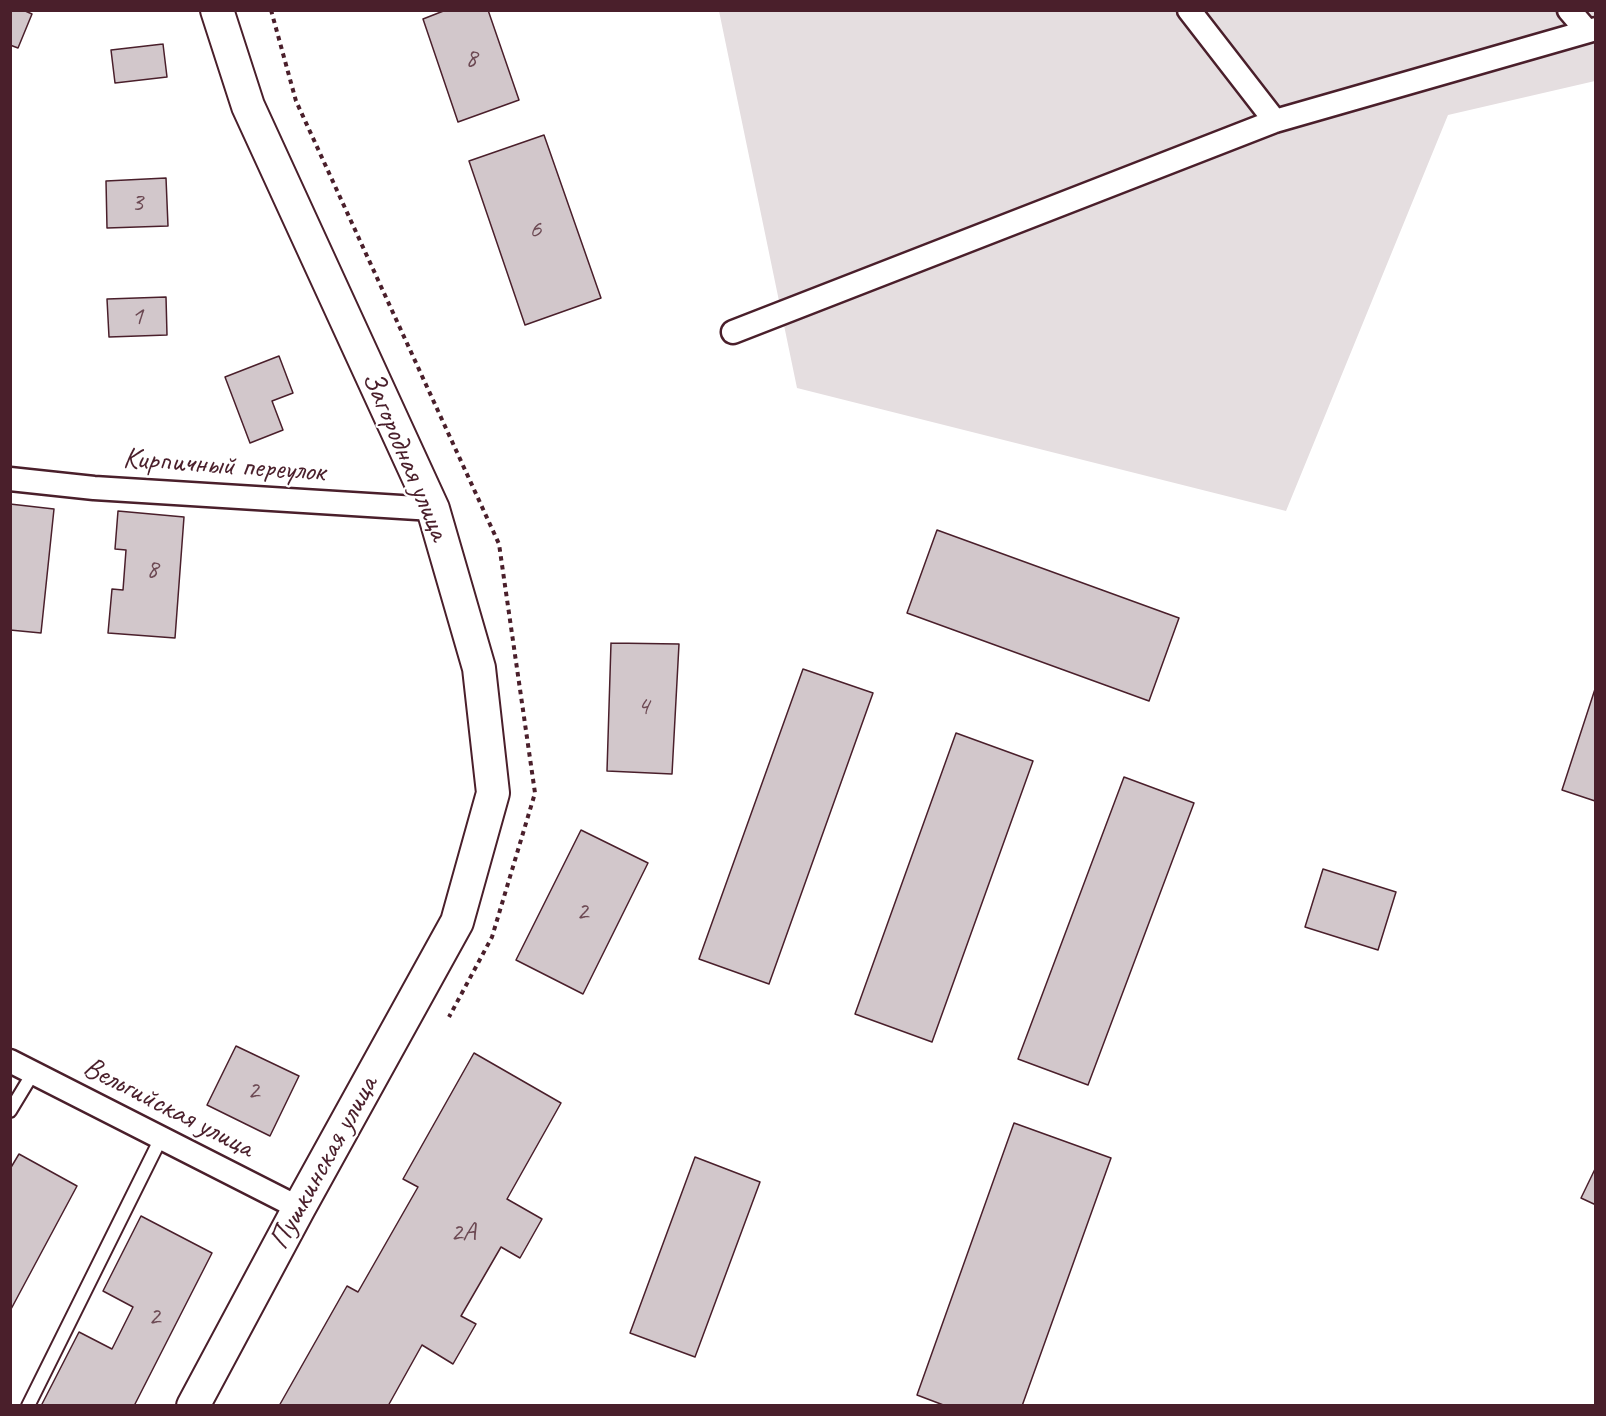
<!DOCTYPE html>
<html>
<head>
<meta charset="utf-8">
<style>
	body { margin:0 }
	#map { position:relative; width:1606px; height:1416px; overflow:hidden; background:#fff; font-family:Caveat,sans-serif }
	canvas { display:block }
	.frame { position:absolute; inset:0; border:12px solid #4a1f2b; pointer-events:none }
</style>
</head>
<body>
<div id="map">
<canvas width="1606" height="1416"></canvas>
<div class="frame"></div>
</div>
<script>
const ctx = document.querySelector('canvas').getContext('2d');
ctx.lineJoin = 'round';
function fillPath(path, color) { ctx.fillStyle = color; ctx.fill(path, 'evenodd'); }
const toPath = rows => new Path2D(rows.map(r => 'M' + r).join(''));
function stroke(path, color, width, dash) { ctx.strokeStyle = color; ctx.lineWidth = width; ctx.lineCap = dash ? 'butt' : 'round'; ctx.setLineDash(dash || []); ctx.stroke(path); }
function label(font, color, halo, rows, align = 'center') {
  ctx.font = font + ' Caveat,sans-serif'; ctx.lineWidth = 4.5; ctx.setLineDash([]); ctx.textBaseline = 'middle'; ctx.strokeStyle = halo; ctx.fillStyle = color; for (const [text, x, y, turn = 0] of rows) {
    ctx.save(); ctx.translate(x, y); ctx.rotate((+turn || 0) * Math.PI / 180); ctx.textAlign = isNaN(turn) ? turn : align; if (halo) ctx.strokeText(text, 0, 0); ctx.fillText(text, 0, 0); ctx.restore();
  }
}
fillPath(toPath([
	[719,11,1595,11,1595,81,1448,115,1286,511,797,388]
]), '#e5dee0');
const building = toPath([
	[10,10,23,10,32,14,18,48,10,45,10,10],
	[446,10,488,10,519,100,458,122,423,19,446,10],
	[163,44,167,77,115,83,111,50,163,44],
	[544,135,601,298,525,325,469,161,544,135],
	[166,178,168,226,107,228,106,181,166,178],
	[166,297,167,335,109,337,107,299,166,297],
	[279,356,293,393,272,401,283,430,250,443,225,377,279,356],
	[10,504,54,509,41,633,10,630,10,504],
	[118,511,184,517,175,638,108,633,112,589,123,590,126,550,115,549,118,511],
	[937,530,1179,618,1149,701,907,613,937,530],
	[611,643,679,644,672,774,607,771,611,643],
	[803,669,873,693,769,984,699,959,803,669],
	[1596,686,1596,799,1595,801,1562,790,1596,686],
	[956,733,1033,761,932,1042,855,1014,956,733],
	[1124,777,1194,803,1088,1085,1018,1059,1124,777],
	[581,830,648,863,583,994,516,960,581,830],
	[1323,869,1396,892,1378,950,1305,927,1323,869],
	[236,1046,299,1076,270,1136,207,1105,236,1046],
	[474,1053,561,1103,507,1199,542,1219,520,1258,501,1247,461,1316,476,1324,453,1364,422,1345,388,1406,279,1406,347,1286,358,1292,418,1187,403,1179,474,1053],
	[1014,1123,1111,1158,1022,1406,946,1406,917,1395,1014,1123],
	[19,1154,77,1186,10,1311,10,1169,19,1154],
	[695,1157,760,1182,695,1357,630,1333,695,1157],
	[1596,1167,1596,1205,1581,1198,1596,1167],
	[141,1216,212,1253,134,1406,41,1406,79,1332,112,1349,133,1307,103,1291,141,1216]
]);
fillPath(building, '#d2c7cb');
stroke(building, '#4a1f2b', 1.5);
const lane = toPath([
	[10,1111,33,1073],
	[28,1406,161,1138]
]);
const street = toPath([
	[1189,10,1275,121],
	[1569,10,1587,31],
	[733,332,1275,121,1596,29],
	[10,479,94,488,433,509],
	[10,1061,299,1208]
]);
const secondary = toPath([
	[193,1406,299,1208,457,922,493,793,479,668,433,509,248,106,217,10]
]);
stroke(lane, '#4a1f2b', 16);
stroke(street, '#4a1f2b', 27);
stroke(secondary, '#4a1f2b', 36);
stroke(toPath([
	[271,10,296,101,499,544,535,793,492,937,449,1017]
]), '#4a1f2b', 4, [4.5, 4.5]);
stroke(lane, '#fff', 12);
stroke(street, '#fff', 22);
stroke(secondary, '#fff', 32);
label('27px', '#6c4953', null, [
	["8",471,59],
	["3",137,203],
	["6",535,230],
	["1",137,317],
	["8",152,570],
	["4",643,707],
	["2",582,912],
	["2",253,1091],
	["2А",463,1233],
	["2",154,1317]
]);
label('30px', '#4a1f2b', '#fff', [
	["Загородная улица",405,456,67],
	["Кирпичный переулок",224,466,4],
	["Вельгийская улица",168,1108,27],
	["Пушкинская улица",324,1163,-61]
]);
</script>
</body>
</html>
